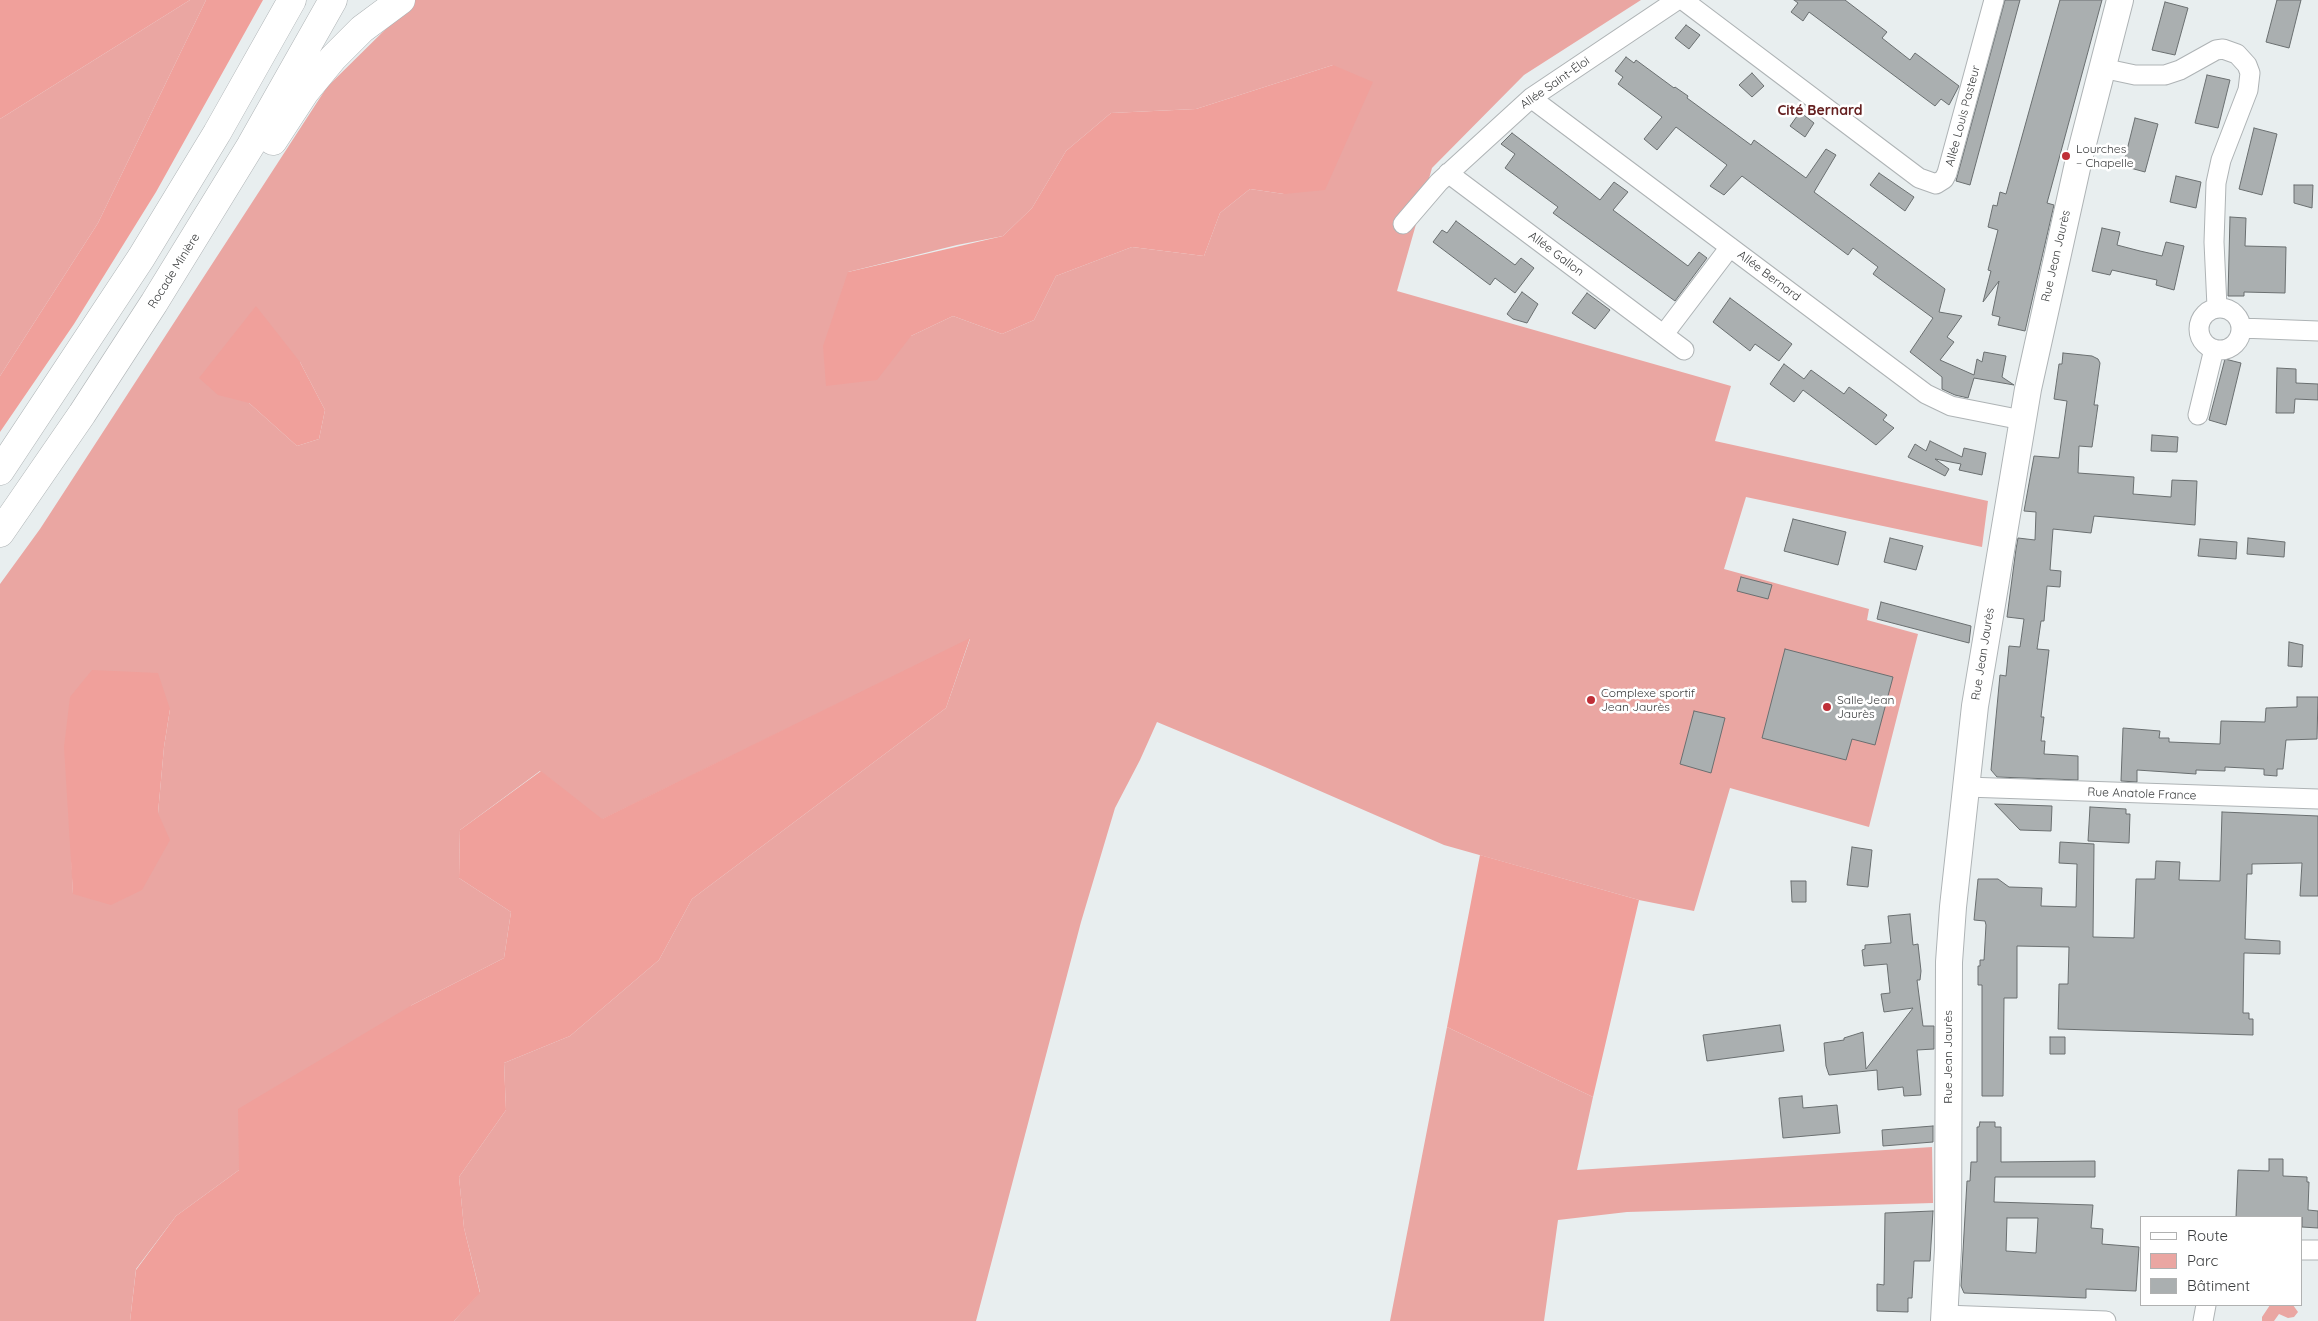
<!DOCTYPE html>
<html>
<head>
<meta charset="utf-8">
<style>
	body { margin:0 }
	#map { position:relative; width:2318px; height:1321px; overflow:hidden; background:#e8eeef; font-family:Quicksand,sans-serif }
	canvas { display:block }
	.legend { position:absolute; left:2140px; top:1216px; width:162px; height:90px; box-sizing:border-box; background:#fff; border:1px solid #b0b1b1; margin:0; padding:6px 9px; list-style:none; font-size:15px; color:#393b3c }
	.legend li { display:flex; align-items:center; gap:10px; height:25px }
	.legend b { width:25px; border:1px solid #b0b1b1 }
</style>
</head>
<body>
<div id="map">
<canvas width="2318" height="1321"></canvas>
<ul class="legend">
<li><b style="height:6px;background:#fff"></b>Route</li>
<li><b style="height:14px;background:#eaa6a2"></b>Parc</li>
<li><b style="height:14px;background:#aaafb0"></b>Bâtiment</li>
</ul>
</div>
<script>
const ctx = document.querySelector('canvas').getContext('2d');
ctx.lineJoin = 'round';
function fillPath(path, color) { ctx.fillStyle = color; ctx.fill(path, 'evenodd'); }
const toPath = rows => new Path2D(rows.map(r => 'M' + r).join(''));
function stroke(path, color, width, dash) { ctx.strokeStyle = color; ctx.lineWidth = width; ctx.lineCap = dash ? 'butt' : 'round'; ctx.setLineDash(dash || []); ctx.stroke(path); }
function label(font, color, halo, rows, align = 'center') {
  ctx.font = font + ' Quicksand,sans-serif'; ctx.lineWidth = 5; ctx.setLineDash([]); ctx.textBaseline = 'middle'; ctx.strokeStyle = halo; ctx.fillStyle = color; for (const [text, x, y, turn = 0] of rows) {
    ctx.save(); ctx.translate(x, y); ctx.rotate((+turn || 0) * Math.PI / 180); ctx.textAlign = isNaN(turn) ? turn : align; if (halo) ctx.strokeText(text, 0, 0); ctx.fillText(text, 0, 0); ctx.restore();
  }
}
fillPath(toPath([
	[190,0,206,0,98,223,0,376,0,119],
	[405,0,1641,0,1524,75,1432,168,1397,291,1731,386,1715,441,1988,501,1982,547,1746,497,1724,569,1869,609,1867,620,1918,634,1869,827,1730,788,1694,911,1639,900,1444,845,1265,767,1157,722,1140,760,1115,808,1081,922,976,1321,454,1321,480,1292,464,1228,459,1177,506,1110,504,1063,570,1036,659,960,692,899,946,708,970,639,601,820,540,771,460,830,459,878,511,912,504,958,412,1005,239,1170,176,1216,136,1269,130,1321,0,1321,0,584,40,529,327,87,404,11],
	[1333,65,1284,194,1250,189,1220,213,1204,256,1132,247,1056,276,1034,320,1002,334,953,316,911,336,848,272,957,245,1003,236,1032,208,1066,151,1111,113,1196,109],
	[300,362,325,410,319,439,297,446,249,403],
	[170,709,164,747,158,813,73,894,71,848],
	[1447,1027,1593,1097,1577,1170,1932,1147,1933,1203,1627,1212,1558,1220,1544,1321,1390,1321],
	[2270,1305,2293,1305,2298,1312,2294,1317,2288,1318,2279,1314,2274,1321,2262,1321,2262,1317]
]), '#eaa6a2');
fillPath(toPath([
	[0,0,190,0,0,119],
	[206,0,263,0,156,192,74,324,0,432,0,376,98,223],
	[1333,65,1373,82,1325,190,1284,194,1250,189,1220,213,1204,256,1132,247,1056,276,1034,320,1002,334,953,316,911,336,877,380,826,386,823,346,848,272,1003,236,1032,208,1066,151,1111,113,1196,109],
	[256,306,300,362,325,410,319,439,297,446,249,403,218,395,199,378],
	[970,638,946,708,692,899,659,960,570,1036,504,1063,506,1110,459,1177,464,1228,480,1293,454,1321,130,1321,136,1270,176,1216,239,1170,238,1109,412,1005,504,958,511,912,459,878,460,830,541,771,602,819],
	[92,670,158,673,170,709,164,747,158,813,170,840,142,890,111,905,73,894,64,747,70,697],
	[1480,855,1639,900,1593,1097,1447,1027]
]), '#f0a09b');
const building = toPath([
	[1794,0,1845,0,1887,32,1882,38,1910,60,1915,53,1959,86,1949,105,1941,99,1935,106,1809,12,1803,21,1791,12,1798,3,1794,0],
	[2005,0,2020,0,1970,185,1956,181,2005,0],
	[2060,0,2102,0,2047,203,2054,205,2025,331,1998,325,2000,317,1992,315,1999,281,1983,302,1991,271,1988,270,1998,230,1988,227,1993,205,1997,206,2000,192,2006,194,2060,0],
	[2277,0,2301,0,2289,48,2266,42,2277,0],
	[2165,2,2188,8,2175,55,2152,50,2165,2],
	[1686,25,1700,35,1689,49,1675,38,1686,25],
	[1626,57,1634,63,1636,60,1674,88,1675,87,1688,96,1687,98,1751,145,1754,140,1806,178,1826,149,1836,155,1814,192,1945,289,1939,312,1962,316,1947,337,1954,342,1940,360,1974,375,1977,359,1982,362,1984,352,2006,356,2002,377,2014,385,1974,378,1968,398,1955,395,1942,389,1942,377,1910,352,1933,318,1873,274,1878,267,1853,248,1848,255,1742,176,1724,195,1710,186,1727,165,1676,127,1657,150,1644,139,1662,117,1618,84,1623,77,1615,71,1626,57],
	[1752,73,1764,86,1752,97,1739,85,1752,73],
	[2207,75,2230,80,2218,128,2195,123,2207,75],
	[1800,112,1814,123,1805,137,1790,126,1800,112],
	[2135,118,2158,124,2145,172,2123,166,2135,118],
	[2254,128,2277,134,2262,195,2239,189,2254,128],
	[1512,133,1600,200,1614,182,1628,192,1613,210,1688,266,1699,252,1707,258,1675,301,1553,213,1558,207,1505,168,1515,154,1501,144,1512,133],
	[1879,173,1914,197,1905,211,1870,185,1879,173],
	[2176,176,2201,182,2196,208,2170,202,2176,176],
	[2294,185,2313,185,2312,208,2294,203,2294,185],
	[2230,217,2246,218,2245,246,2286,247,2285,293,2244,292,2244,296,2228,296,2230,217],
	[1456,221,1515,265,1521,258,1534,268,1515,293,1495,278,1490,285,1433,242,1442,230,1447,233,1456,221],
	[2102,228,2120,232,2117,245,2140,251,2162,256,2166,242,2184,246,2174,290,2156,285,2157,280,2134,275,2112,270,2110,275,2092,271,2102,228],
	[1522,292,1538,304,1527,323,1513,319,1507,314,1522,292],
	[1587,293,1610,310,1595,329,1572,313,1587,293],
	[1730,298,1792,344,1779,361,1755,344,1750,351,1713,322,1730,298],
	[2063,353,2092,356,2098,359,2100,363,2094,405,2098,405,2092,447,2079,446,2078,473,2134,477,2133,494,2171,497,2172,480,2197,481,2195,525,2094,516,2091,533,2053,529,2050,570,2061,571,2060,587,2047,586,2044,621,2041,621,2037,649,2049,650,2041,717,2044,717,2041,741,2045,741,2044,754,2078,756,2078,780,1997,777,1991,770,2000,675,2006,676,2009,646,2020,647,2024,619,2007,617,2016,549,2018,538,2035,540,2036,512,2024,511,2034,456,2059,458,2067,401,2054,399,2059,364,2062,364,2063,353],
	[2225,359,2241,363,2226,425,2209,420,2225,359],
	[1784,364,1804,379,1811,370,1844,394,1849,387,1887,415,1883,420,1894,428,1876,445,1803,390,1794,402,1770,384,1784,364],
	[2277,368,2296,369,2296,383,2318,384,2318,400,2295,399,2294,413,2276,413,2277,368],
	[2152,435,2178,437,2177,452,2151,451,2152,435],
	[1930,441,1962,457,1964,448,1986,453,1982,475,1959,470,1961,464,1935,459,1949,469,1945,476,1908,457,1915,444,1926,451,1930,441],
	[1793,519,1846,532,1838,565,1784,551,1793,519],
	[1890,538,1923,546,1916,570,1884,562,1890,538],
	[2248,538,2285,542,2284,557,2247,554,2248,538],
	[2200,539,2237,542,2236,559,2198,556,2200,539],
	[1741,577,1772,585,1768,599,1737,591,1741,577],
	[1881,602,1971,626,1969,643,1877,619,1881,602],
	[2289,642,2303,645,2302,667,2288,666,2289,642],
	[1785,649,1893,677,1875,745,1852,739,1846,760,1762,738,1785,649],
	[2297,697,2318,697,2317,739,2286,740,2283,769,2277,769,2277,776,2264,775,2264,769,2225,767,2225,771,2196,770,2196,774,2137,770,2137,782,2121,781,2123,728,2160,731,2159,738,2169,738,2169,742,2220,744,2221,721,2265,722,2266,708,2297,707,2297,697],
	[1694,711,1725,718,1711,773,1680,764,1694,711],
	[1995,804,2052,806,2051,831,2020,830,1995,804],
	[2090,807,2126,809,2126,814,2130,814,2129,843,2088,841,2090,807],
	[2222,812,2318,816,2318,896,2300,896,2302,863,2252,864,2252,874,2247,874,2245,939,2280,941,2280,954,2244,953,2243,1013,2249,1013,2249,1019,2253,1019,2253,1035,2058,1029,2059,984,2068,984,2069,947,2017,946,2017,998,2004,998,2003,1096,1982,1096,1982,985,1978,985,1978,966,1980,966,1980,960,1984,960,1986,925,1985,921,1974,920,1978,879,1998,879,2009,887,2042,888,2041,906,2076,907,2077,864,2059,863,2060,842,2094,844,2093,937,2134,938,2136,879,2155,879,2156,861,2180,862,2179,880,2220,881,2222,812],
	[1852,847,1872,850,1868,887,1847,885,1852,847],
	[1791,881,1806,881,1806,902,1792,902,1791,881],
	[1910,914,1913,945,1918,944,1921,971,1920,980,1917,980,1923,1026,1934,1026,1934,1049,1917,1050,1921,1095,1904,1096,1903,1087,1878,1090,1877,1070,1829,1075,1826,1066,1824,1043,1844,1040,1844,1038,1863,1032,1866,1069,1913,1008,1884,1012,1881,994,1890,993,1887,964,1864,966,1862,950,1865,949,1865,945,1891,943,1888,916,1910,914],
	[1780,1025,1784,1051,1707,1061,1703,1035,1780,1025],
	[2050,1037,2065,1037,2065,1054,2050,1054,2050,1037],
	[1802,1096,1803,1108,1837,1105,1840,1133,1783,1138,1779,1098,1802,1096],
	[1980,1122,1995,1122,1995,1127,2001,1127,2001,1162,2095,1161,2095,1177,1995,1177,1994,1202,2093,1205,2091,1228,2103,1229,2102,1244,2139,1247,2136,1291,2086,1289,2086,1298,1964,1293,1961,1286,1967,1181,1970,1181,1971,1162,1977,1162,1977,1127,1979,1127,1980,1122],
	[2007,1218,2038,1218,2036,1253,2006,1251,2007,1218],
	[1933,1126,1933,1142,1883,1146,1882,1130,1933,1126],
	[2269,1159,2283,1159,2283,1176,2307,1177,2307,1182,2309,1182,2308,1210,2318,1211,2318,1228,2302,1227,2302,1217,2236,1217,2238,1170,2269,1171,2269,1159],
	[1933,1211,1930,1261,1914,1261,1912,1298,1908,1298,1908,1312,1877,1311,1877,1284,1884,1285,1885,1213,1933,1211]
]);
fillPath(building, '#aaafb0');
stroke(building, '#6a6f70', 1);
const street = toPath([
	[1683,0,1919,178,1936,184,1944,179,1947,173,1994,0],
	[2102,68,2135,75,2165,75,2180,70,2216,50,2223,49,2237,54,2247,65,2250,73,2248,90,2221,160,2216,183,2214,242,2217,307],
	[1531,98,1926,394,1951,406,2022,420],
	[1448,173,1684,350],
	[1403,224,1439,182,1531,98,1677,0],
	'2199 329a21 21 0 1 1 42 0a21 21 0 1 1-42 0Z',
	[2241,328,2318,331],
	[1664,334,1730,247],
	[2198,415,2214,349],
	[1966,787,2318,799],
	[2302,1250,2318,1250],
	[1944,1315,2106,1321],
	[2203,1321,2206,1305]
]);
const secondary = toPath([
	[1944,1321,1948,1248,1949,962,1953,907,1975,706,2028,389,2079,159,2120,0]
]);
const highway = toPath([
	[273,141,305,92,333,58,362,29,401,0],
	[0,471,141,258,217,133,292,0],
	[0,533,82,414,154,303,251,145,333,0]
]);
stroke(street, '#aeb3b5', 21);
stroke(secondary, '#aeb3b5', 28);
stroke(highway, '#aeb3b5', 29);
stroke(street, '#fff', 19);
stroke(secondary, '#fff', 26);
stroke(highway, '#fff', 28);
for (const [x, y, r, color] of [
	[2066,156,5,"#bf2f37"],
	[1591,700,5,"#bf2f37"],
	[1827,707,5,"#bf2f37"]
]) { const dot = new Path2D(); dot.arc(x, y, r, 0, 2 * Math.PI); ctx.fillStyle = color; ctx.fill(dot); stroke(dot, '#fff', 2); }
label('12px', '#393b3c', '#fff', [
	["Allée Saint-Éloi",1555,83,-35],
	["Allée Louis Pasteur",1963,116,-75],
	["Allée Gallon",1556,254,37],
	["Rue Jean Jaurès",2056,256,-77],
	["Rocade Minière",174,271,-58],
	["Allée Bernard",1769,276,37],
	["Rue Jean Jaurès",1983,654,-81],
	["Rue Anatole France",2142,794,2],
	["Rue Jean Jaurès",1948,1057,-90]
]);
label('12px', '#393b3c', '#fff', [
	["Lourches",2076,149],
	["– Chapelle",2076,163],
	["Complexe sportif",1601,693],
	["Jean Jaurès",1601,707],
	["Salle Jean",1837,700],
	["Jaurès",1837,714]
], 'left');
label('bold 14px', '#652020', '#fff', [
	["Cité Bernard",1820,111]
]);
</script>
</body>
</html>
